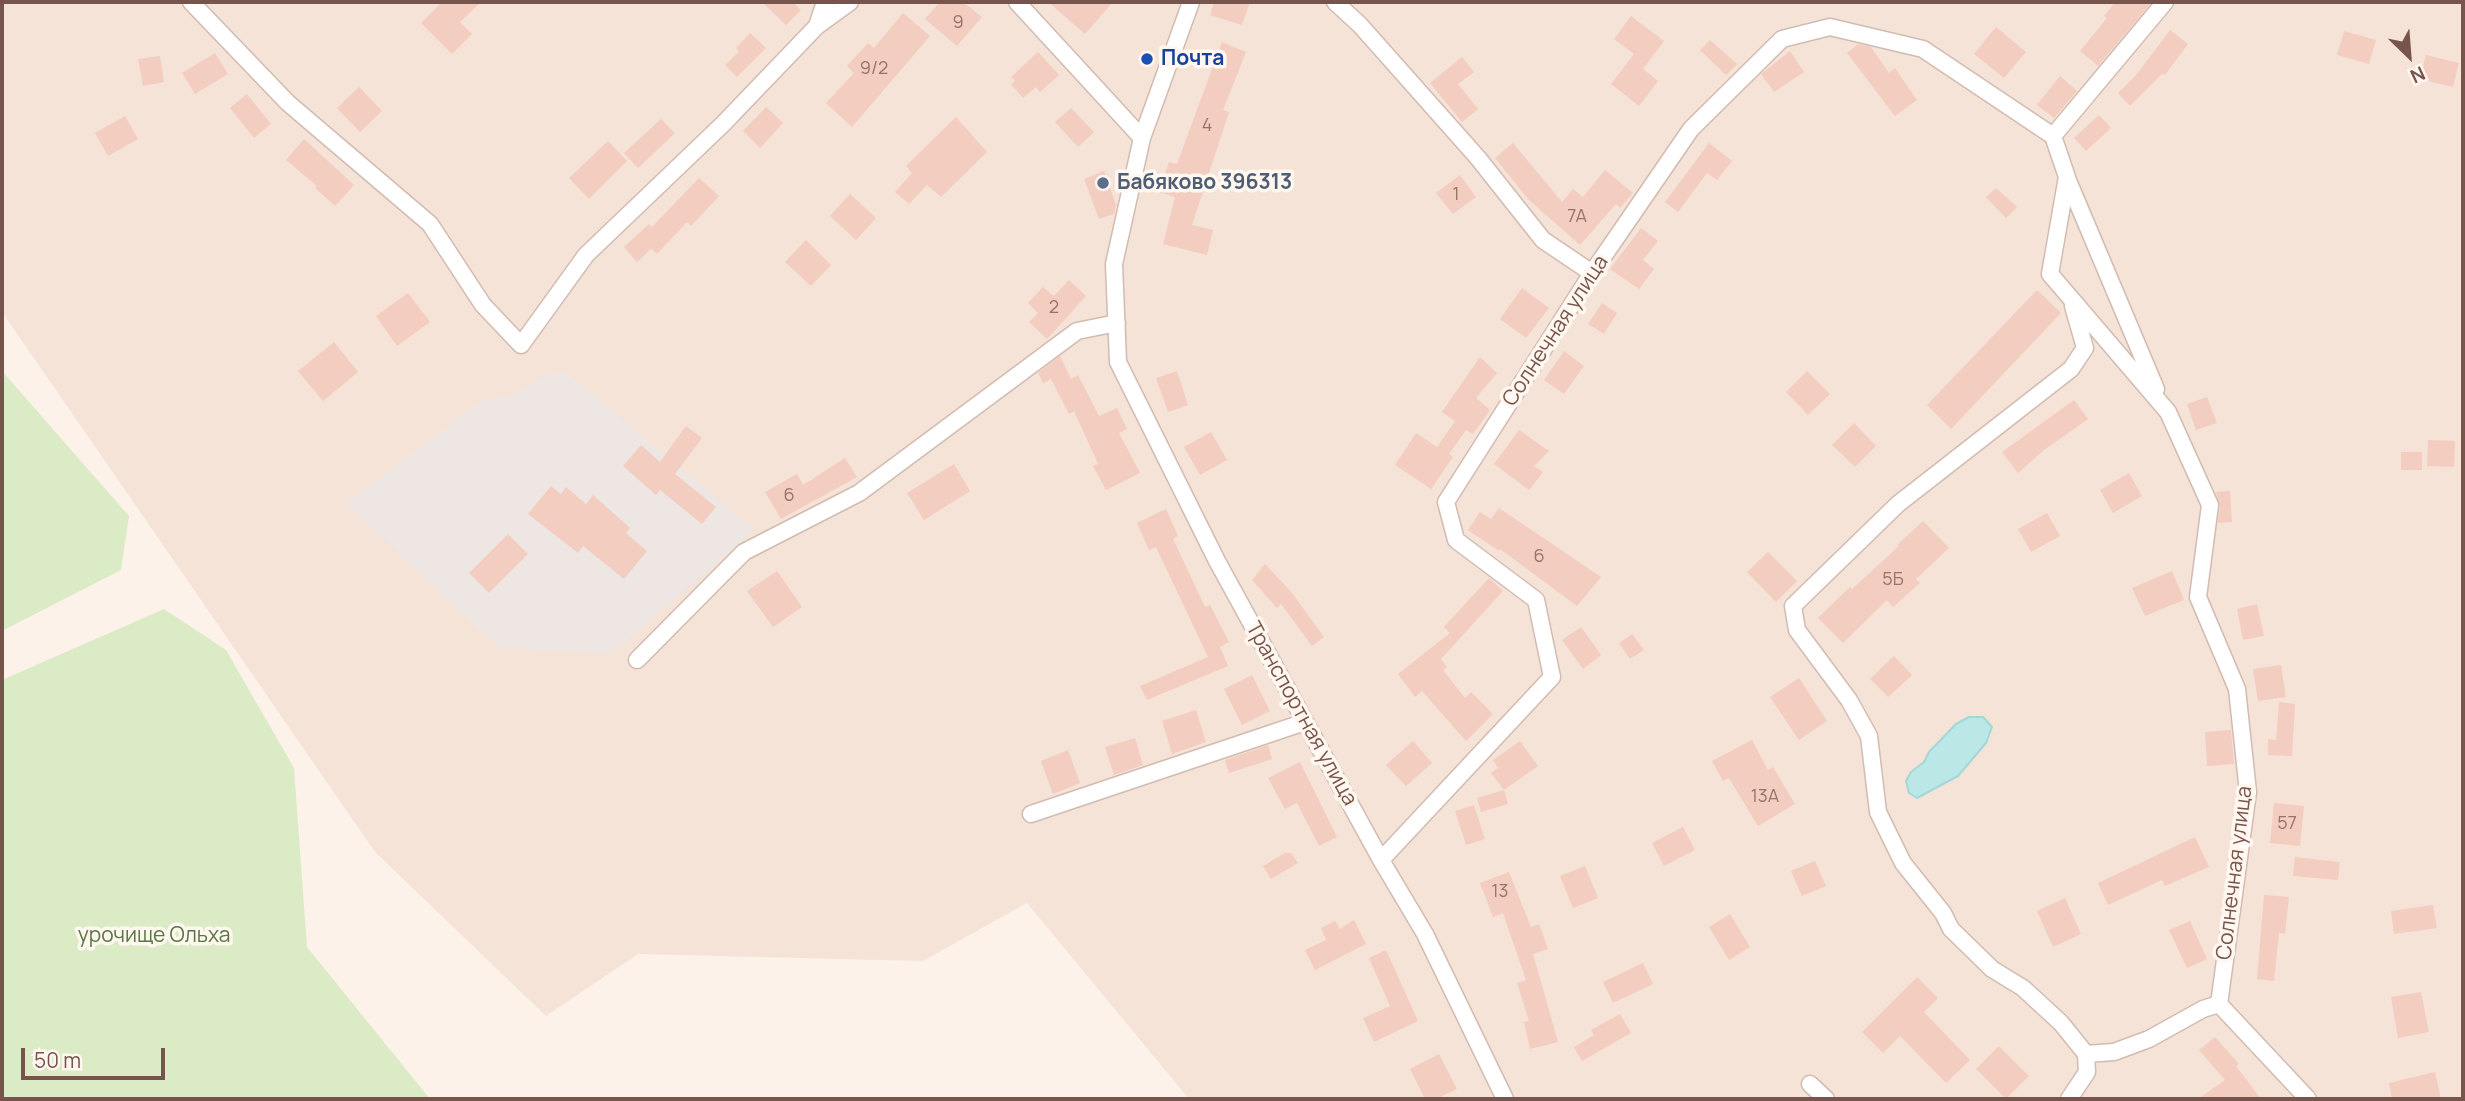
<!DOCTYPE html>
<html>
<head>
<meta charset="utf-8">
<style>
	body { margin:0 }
	#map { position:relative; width:2465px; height:1101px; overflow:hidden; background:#fdf2e9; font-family:Manrope,sans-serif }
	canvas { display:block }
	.frame { position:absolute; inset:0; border:4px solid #78554c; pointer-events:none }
	.north { position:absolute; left:2374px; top:21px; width:70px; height:70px; -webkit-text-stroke:5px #fff7f0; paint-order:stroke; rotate:155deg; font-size:19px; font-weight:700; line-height:28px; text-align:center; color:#78554c }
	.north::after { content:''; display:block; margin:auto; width:24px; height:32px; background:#78554c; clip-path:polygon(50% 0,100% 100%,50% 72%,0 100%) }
	.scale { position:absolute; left:21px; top:1048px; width:144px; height:32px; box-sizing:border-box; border:4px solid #78554c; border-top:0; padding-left:9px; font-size:21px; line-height:24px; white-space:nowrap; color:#78554c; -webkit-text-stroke:5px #fff7f0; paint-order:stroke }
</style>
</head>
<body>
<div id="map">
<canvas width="2465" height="1101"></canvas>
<div class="frame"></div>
<div class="north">N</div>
<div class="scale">50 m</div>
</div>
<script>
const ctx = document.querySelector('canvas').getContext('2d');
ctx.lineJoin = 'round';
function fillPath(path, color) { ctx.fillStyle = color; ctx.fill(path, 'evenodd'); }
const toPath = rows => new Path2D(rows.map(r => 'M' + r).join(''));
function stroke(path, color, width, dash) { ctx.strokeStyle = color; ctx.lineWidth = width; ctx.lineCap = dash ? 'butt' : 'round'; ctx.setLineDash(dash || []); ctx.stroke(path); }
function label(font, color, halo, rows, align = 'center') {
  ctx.font = font + ' Manrope,sans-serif'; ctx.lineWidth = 7; ctx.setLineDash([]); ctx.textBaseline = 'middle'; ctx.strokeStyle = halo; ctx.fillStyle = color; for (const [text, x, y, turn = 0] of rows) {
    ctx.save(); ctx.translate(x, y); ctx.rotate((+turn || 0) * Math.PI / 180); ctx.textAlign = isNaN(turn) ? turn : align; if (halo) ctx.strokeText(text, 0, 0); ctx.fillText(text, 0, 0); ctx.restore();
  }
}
fillPath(toPath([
	[2,2,2463,2,2463,1099,1189,1099,1027,903,923,961,638,954,546,1016,375,852,2,312]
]), '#f5e3d7');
fillPath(toPath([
	[564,370,755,530,611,654,499,648,346,504,483,400,518,393,546,375]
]), '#eee6e2');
fillPath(toPath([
	[2,371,129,516,121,570,2,631],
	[164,609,226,650,294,768,307,947,430,1099,2,1099,2,680]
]), '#daebc6');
const water = toPath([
	[1969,717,1983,717,1992,727,1986,743,1958,776,1917,798,1909,793,1906,781,1911,772,1924,762,1929,752,1956,724,1969,717]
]);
fillPath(water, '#bce7e7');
stroke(water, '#a2d8d9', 2);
fillPath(toPath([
	[442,2,481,2,460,22,472,34,452,54,421,23],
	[762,2,793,2,801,10,786,25],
	[940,2,963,2,982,17,957,46,925,19],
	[1048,2,1113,2,1085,34],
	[1214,2,1250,2,1242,25,1210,15],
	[2115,2,2152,2,2098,66,2080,51,2107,18,2104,16],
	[903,13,930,36,852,127,826,103,854,73,847,66,868,43,874,48],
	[1631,16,1664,41,1643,69,1658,81,1639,106,1611,84,1634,54,1614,39],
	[1996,27,2026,52,2004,78,1974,54],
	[2170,30,2188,44,2165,75,2162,74,2130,106,2118,93,2137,74],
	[2344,31,2376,40,2369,64,2337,55],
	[750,33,766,48,737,77,725,65,739,52,736,48],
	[1710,40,1737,64,1726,75,1700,50],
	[1222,42,1246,52,1223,110,1229,112,1192,225,1213,230,1207,255,1163,244,1175,197,1159,192,1169,162,1177,164],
	[1858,44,1871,47,1889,73,1895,68,1917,100,1895,116,1847,53],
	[1790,51,1804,72,1774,92,1761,74],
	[1038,52,1059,75,1040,92,1036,87,1023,98,1011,84,1015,81,1011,77],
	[215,53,228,74,195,94,182,73],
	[2426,55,2459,63,2453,87,2420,79],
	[160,56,164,82,143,86,138,59],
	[1462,57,1474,72,1458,84,1478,109,1462,122,1430,83],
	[2060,76,2077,91,2054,118,2037,105],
	[359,87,382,111,360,132,337,108],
	[247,94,271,124,254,138,230,108],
	[766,107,783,123,760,148,743,131],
	[1071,108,1094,132,1078,147,1055,122],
	[2099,115,2111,128,2086,151,2074,138],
	[125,116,138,139,108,156,95,133],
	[956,117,987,152,941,197,927,185,909,204,895,192,912,173,906,166],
	[661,119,675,133,638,168,624,153],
	[304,139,354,185,335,206,315,188,317,186,286,160],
	[608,141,627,161,589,199,569,178],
	[1513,143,1562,202,1573,189,1583,197,1605,170,1633,193,1620,208,1616,204,1580,245,1529,200,1495,158],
	[1709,143,1732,161,1717,180,1707,173,1678,212,1665,202],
	[1104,171,1116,205,1114,214,1099,219,1084,179],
	[1460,175,1476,197,1453,214,1436,193],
	[699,178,719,196,691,226,687,222,657,254,651,249,637,262,624,247,649,224,652,227],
	[1996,188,2017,207,2006,218,1986,197],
	[850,194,876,218,856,240,830,216],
	[1641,228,1658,241,1643,260,1654,269,1639,289,1610,269],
	[806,240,831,265,811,286,785,262],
	[1069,280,1086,296,1047,339,1029,322,1038,313,1028,303,1043,287,1054,296],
	[1522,288,1549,308,1526,338,1500,319],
	[2037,290,2061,313,1951,429,1927,405],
	[408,293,430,322,397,346,376,316],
	[1602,303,1617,313,1604,334,1588,324],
	[334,342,358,372,323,401,298,371],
	[1564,351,1584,366,1564,394,1544,380],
	[1060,356,1071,379,1078,375,1099,416,1117,408,1127,429,1119,433,1140,473,1106,490,1093,466,1098,464,1074,411,1069,414,1051,379,1043,383,1038,373],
	[1480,357,1497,373,1476,398,1490,410,1473,434,1466,430,1449,454,1453,457,1431,489,1395,465,1416,433,1437,447,1455,421,1442,412],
	[1177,371,1188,405,1168,412,1156,378],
	[1807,371,1830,394,1808,415,1786,392],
	[2207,397,2217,423,2196,430,2187,404],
	[2074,400,2088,419,2044,450,2018,473,2002,452],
	[1854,423,1876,446,1855,467,1832,445],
	[686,426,702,438,675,474,716,507,702,524,660,490,656,495,623,466,641,445,660,462],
	[1519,430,1549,451,1534,466,1543,472,1529,490,1494,464],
	[1211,432,1227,460,1200,475,1184,447],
	[2428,440,2455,441,2454,467,2427,466],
	[2401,452,2422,452,2422,470,2401,470],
	[845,458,857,477,781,519,765,492,797,474,803,485],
	[954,464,970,491,924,520,907,493],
	[2129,473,2142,496,2113,513,2100,490],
	[551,486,561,494,566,487,586,504,593,495,630,528,626,533,647,551,624,579,583,546,578,553,528,514],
	[2230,491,2232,522,2218,523,2220,506,2216,492],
	[1499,508,1601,577,1577,606,1500,549,1499,551,1468,530,1480,512,1491,519],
	[1166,509,1178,536,1173,539,1205,607,1210,605,1229,642,1220,647,1228,666,1147,700,1140,686,1208,657,1156,547,1149,550,1137,523],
	[2047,513,2060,536,2031,552,2018,529],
	[1923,521,1949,548,1916,579,1920,583,1893,607,1887,600,1843,643,1818,618,1850,587,1852,589,1899,546,1897,545],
	[508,534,528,554,489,593,469,573],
	[1768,552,1797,581,1776,602,1747,572],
	[1265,564,1292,593,1324,637,1312,646,1281,604,1277,608,1252,580],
	[777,571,802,607,773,627,747,591],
	[2172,571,2184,600,2145,616,2132,588],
	[1489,578,1503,591,1441,659,1447,667,1443,670,1465,698,1471,692,1493,714,1466,741,1422,691,1415,697,1398,674,1450,633,1444,627],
	[2257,604,2264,636,2243,640,2237,609],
	[1581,627,1601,655,1583,669,1562,640],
	[1632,634,1644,650,1630,659,1619,643],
	[1894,656,1912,675,1888,697,1870,679],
	[2281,665,2286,697,2258,701,2253,669],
	[1252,675,1270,711,1242,725,1224,689],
	[1799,678,1827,721,1799,740,1770,697],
	[2279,702,2295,704,2292,756,2268,755,2268,739,2276,740],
	[1196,710,1206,742,1172,754,1162,721],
	[2231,730,2234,764,2207,766,2205,732],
	[1135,738,1143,765,1114,775,1105,747],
	[1752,740,1768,770,1773,767,1795,804,1758,826,1729,778,1723,781,1712,761],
	[1413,741,1432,763,1406,786,1386,765],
	[1520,741,1538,766,1504,790,1491,773,1498,768,1493,760],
	[1268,745,1272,759,1229,773,1225,760],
	[1068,750,1080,783,1053,794,1041,761],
	[1300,762,1337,837,1319,846,1297,803,1285,809,1268,778],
	[1504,790,1508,804,1481,812,1477,798],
	[2274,803,2304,806,2300,846,2270,843],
	[1474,805,1485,839,1466,845,1455,811],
	[1683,827,1695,850,1664,866,1652,843],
	[2195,837,2209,867,2165,886,2162,880,2108,905,2098,883],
	[1285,853,1291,853,1298,863,1271,879,1263,866],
	[2295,857,2340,862,2338,880,2293,876],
	[1815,861,1826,886,1802,896,1791,871],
	[1585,866,1598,898,1573,908,1560,876],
	[1509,872,1531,927,1539,924,1548,949,1533,954,1558,1042,1530,1049,1524,1022,1529,1021,1517,983,1526,980,1503,913,1493,917,1480,883],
	[2264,895,2289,897,2285,934,2279,933,2274,981,2257,979],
	[2065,898,2081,934,2053,947,2037,911],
	[2433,905,2437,928,2394,934,2391,911],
	[1730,914,1750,947,1729,960,1709,927],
	[1354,920,1366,944,1315,970,1305,950,1326,940,1321,928,1335,921,1340,929],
	[2190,921,2207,959,2187,968,2169,930],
	[1386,950,1418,1021,1374,1042,1363,1018,1390,1006,1369,958],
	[1643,963,1653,984,1613,1003,1603,982],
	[1917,977,1938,998,1924,1012,1970,1060,1946,1083,1900,1036,1883,1053,1862,1032],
	[2421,992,2429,1032,2398,1038,2391,997],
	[1620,1014,1631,1033,1582,1061,1574,1047,1594,1035,1591,1030],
	[2215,1037,2239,1064,2236,1066,2261,1099,2198,1099,2225,1080,2199,1050],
	[1999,1046,2029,1076,2006,1099,1976,1069],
	[1439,1054,1457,1089,1436,1099,1425,1099,1410,1069],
	[2435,1072,2441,1099,2392,1099,2389,1083]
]), '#f3cdc0');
const minor = toPath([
	[191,2,288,103,430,224,483,305,521,345,586,255,723,124,817,26,850,2],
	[1017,2,1142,138],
	[1191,2,1142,138,1114,264,1118,362,1217,561,1381,860,1425,934,1505,1099],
	[1335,2,1360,25,1478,158,1543,240,1592,273],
	[817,26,825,2],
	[2053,136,2165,2],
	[2067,178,2156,389],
	[637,660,744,552,859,493,1077,331,1117,323],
	[1031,814,1305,722],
	[1381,860,1552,677,1536,600,1456,540,1446,502,1592,273,1691,129,1782,39,1830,27,1923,49,2053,136,2067,177,2050,274,2168,412,2210,505,2198,597,2237,689,2248,792,2219,1004],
	[2219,1004,2308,1099],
	[2086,1054,2114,1052,2149,1039,2203,1009,2219,1004],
	[1810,1084,1826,1099],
	[2069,1099,2087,1072,2086,1054,2061,1023,2023,988,1992,969,1951,929,1943,913,1903,863,1878,812,1869,736,1849,700,1797,630,1793,606,1898,504,2071,369,2085,348,2073,306]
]);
stroke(minor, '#d2bbb1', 19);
stroke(minor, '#fff', 16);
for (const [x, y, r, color] of [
	[1147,59,7,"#1a4fb4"],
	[1103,183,7,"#5c6f8a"]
]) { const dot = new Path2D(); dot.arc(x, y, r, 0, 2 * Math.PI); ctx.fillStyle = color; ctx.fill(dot); stroke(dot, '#fff7f0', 2.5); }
label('18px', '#977369', null, [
	["9",958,23],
	["9/2",874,69],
	["4",1207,126],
	["1",1456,195],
	["7А",1577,217],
	["2",1054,308],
	["6",789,496],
	["6",1539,557],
	["5Б",1893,580],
	["13А",1765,797],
	["57",2287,824],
	["13",1500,892]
]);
label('bold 21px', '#164399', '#fff7f0', [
	["Почта",1161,59]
], 'left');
label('bold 21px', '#4e5e75', '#fff7f0', [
	["Бабяково 396313",1117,183]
], 'left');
label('21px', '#78554c', '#fff7f0', [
	["Солнечная улица",1556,331,-57],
	["Транспортная улица",1301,714,61],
	["Солнечная улица",2235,873,-83]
]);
label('21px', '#587841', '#fff7f0', [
	["урочище Ольха",154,936]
]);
</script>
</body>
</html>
